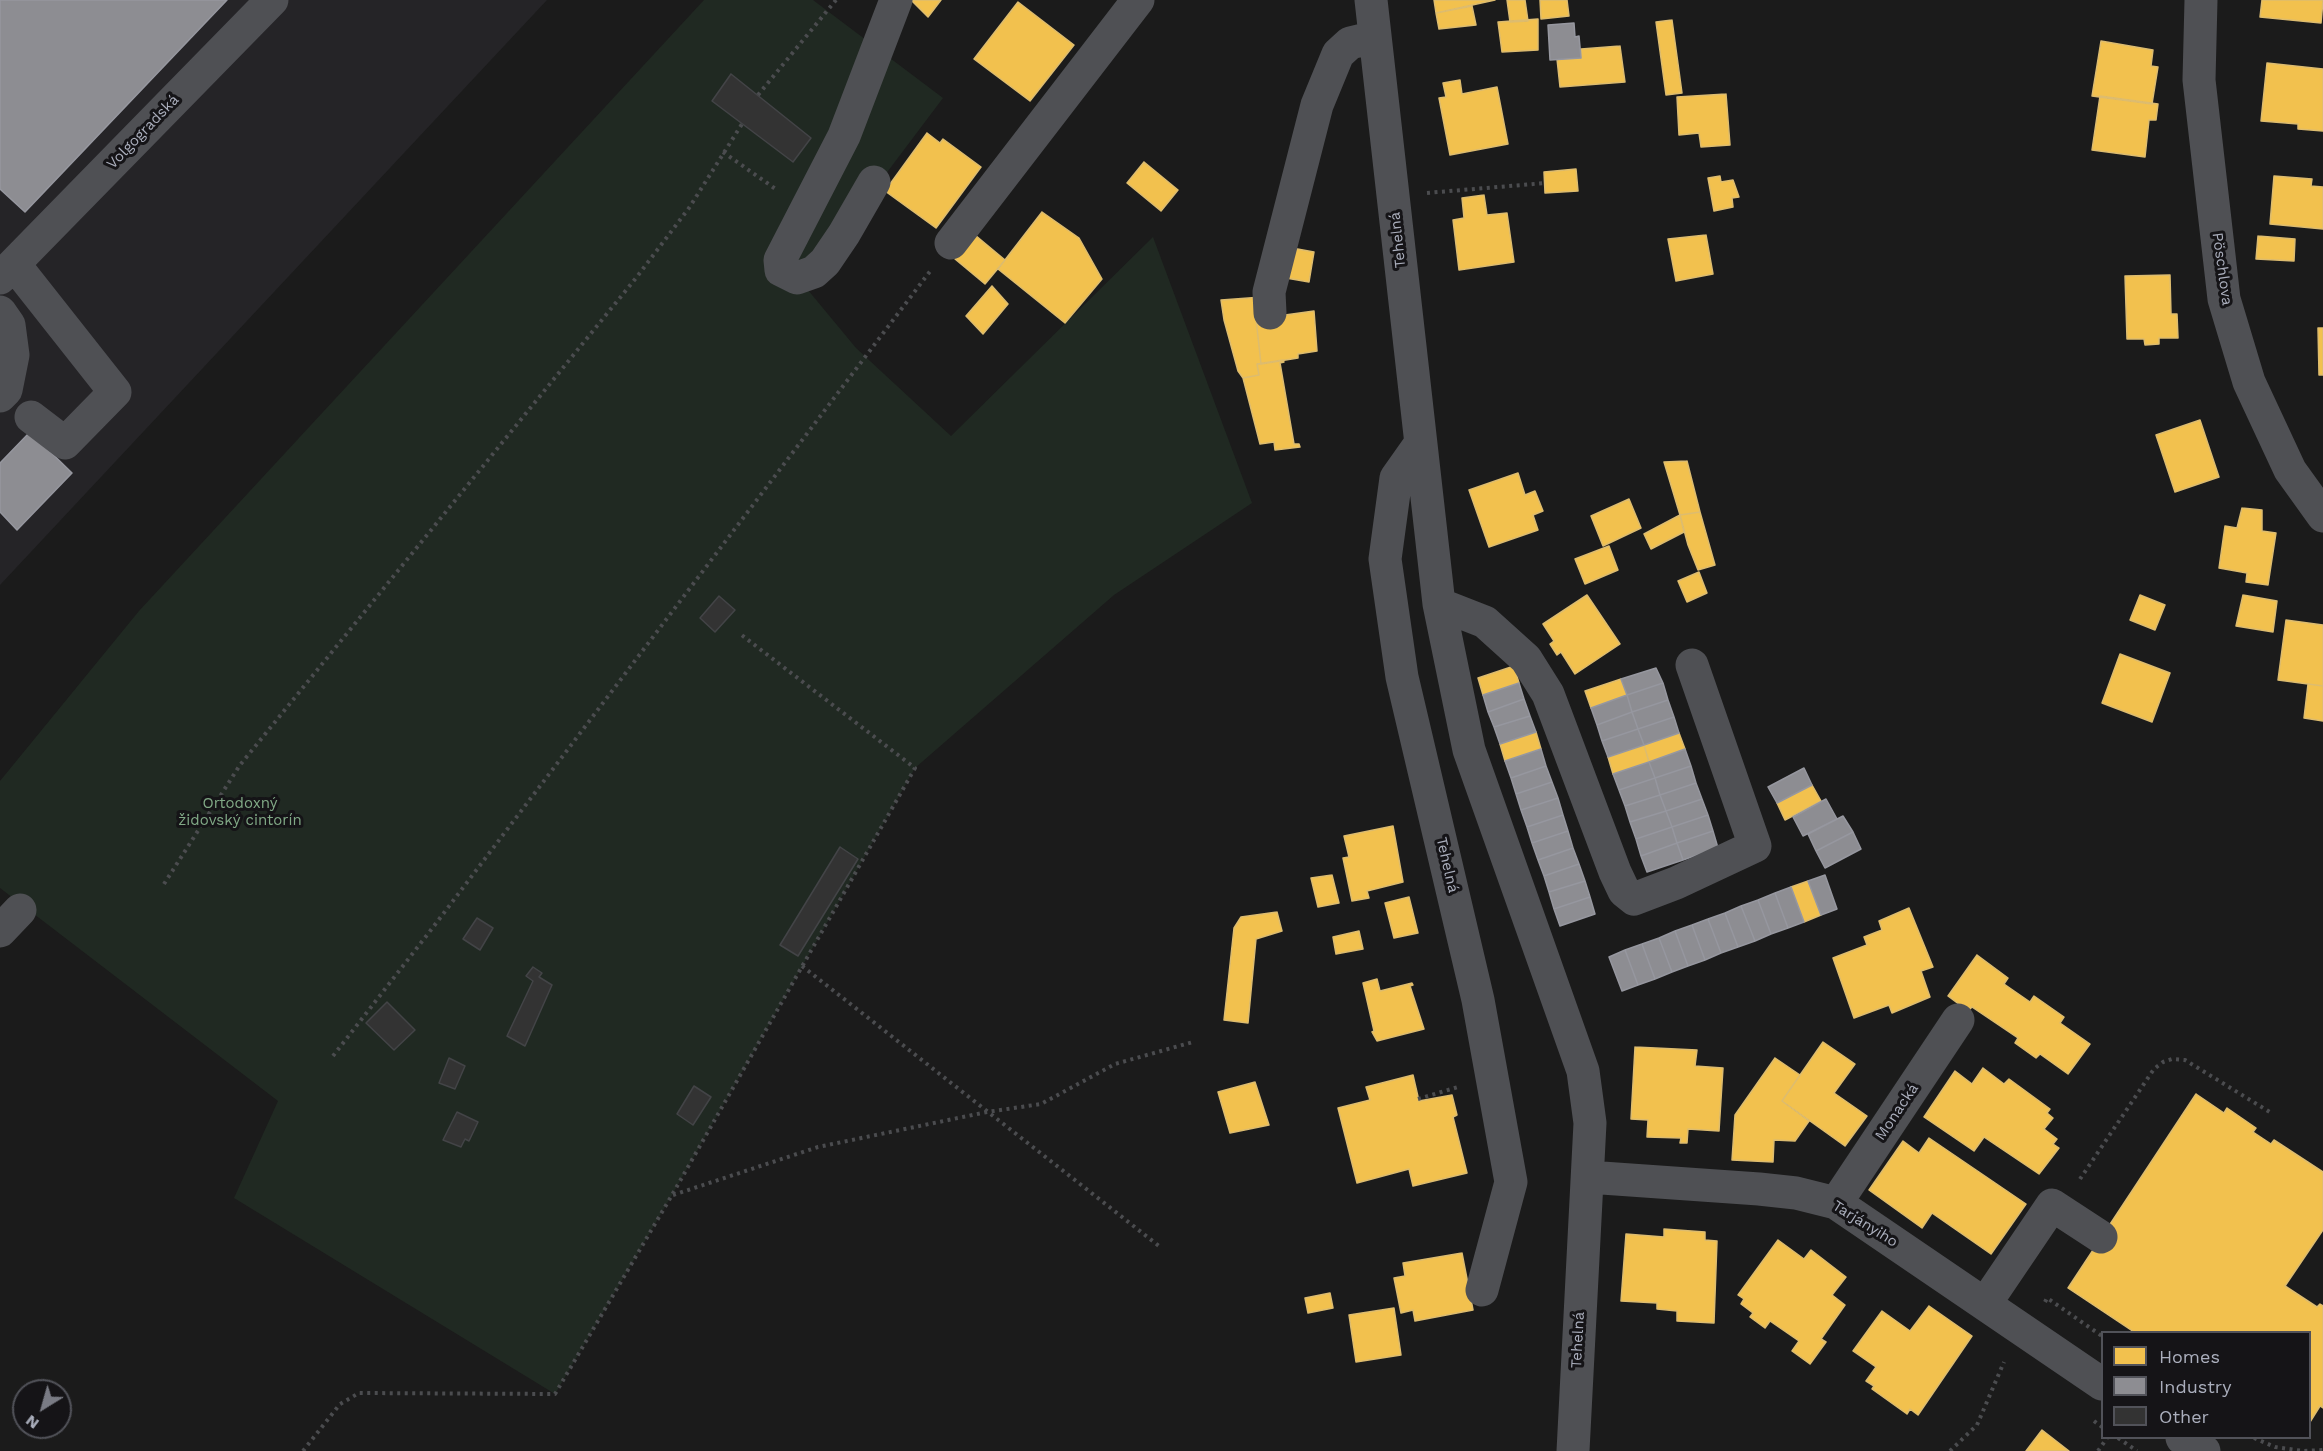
<!DOCTYPE html>
<html>
<head>
<meta charset="utf-8">
<style>
	body { margin:0 }
	#map { position:relative; width:2323px; height:1451px; overflow:hidden; background:#1b1b1b; font-family:"Work Sans",sans-serif }
	canvas { display:block }
	.legend { position:absolute; left:2101px; top:1331px; width:210px; height:108px; box-sizing:border-box; background:#151417; border:2px solid #515259; margin:0; padding:8px 10px; list-style:none; font-size:18px; color:#abafbd }
	.legend li { display:flex; align-items:center; gap:12px; height:30px }
	.legend b { width:30px; border:2px solid #515259 }
	.north { position:absolute; left:12px; top:1379px; width:60px; height:60px; box-sizing:border-box; background:#151417; border:2px solid #515259; border-radius:50%; rotate:217deg; font-size:16px; font-weight:700; line-height:24px; text-align:center; color:#abafbd }
	.north::after { content:''; display:block; margin:auto; width:21px; height:27px; background:#797b84; clip-path:polygon(50% 0,100% 100%,50% 72%,0 100%) }
</style>
</head>
<body>
<div id="map">
<canvas width="2323" height="1451"></canvas>
<ul class="legend">
<li><b style="height:16px;background:#f2c14e"></b>Homes</li>
<li><b style="height:16px;background:#8d8d92"></b>Industry</li>
<li><b style="height:16px;background:#333"></b>Other</li>
</ul>
<div class="north">N</div>
</div>
<script>
const ctx = document.querySelector('canvas').getContext('2d');
ctx.lineJoin = 'round';
function fillPath(path, color) { ctx.fillStyle = color; ctx.fill(path, 'evenodd'); }
const toPath = rows => new Path2D(rows.map(r => 'M' + r).join(''));
function stroke(path, color, width, dash) { ctx.strokeStyle = color; ctx.lineWidth = width; ctx.lineCap = dash ? 'butt' : 'round'; ctx.setLineDash(dash || []); ctx.stroke(path); }
function label(font, color, halo, rows, align = 'center') {
  ctx.font = font + ' "Work Sans",sans-serif'; ctx.lineWidth = 6; ctx.setLineDash([]); ctx.textBaseline = 'middle'; ctx.strokeStyle = halo; ctx.fillStyle = color; for (const [text, x, y, turn = 0] of rows) {
    ctx.save(); ctx.translate(x, y); ctx.rotate((+turn || 0) * Math.PI / 180); ctx.textAlign = isNaN(turn) ? turn : align; if (halo) ctx.strokeText(text, 0, 0); ctx.fillText(text, 0, 0); ctx.restore();
  }
}
fillPath(toPath([
	[0,0,547,0,0,585]
]), '#252427');
fillPath(toPath([
	[704,0,813,0,943,98,803,284,856,348,951,436,1153,237,1252,503,1114,595,915,768,672,1195,555,1394,234,1198,278,1101,0,888,0,781,139,611]
]), '#202922');
const homes = toPath([
	[911,0,941,0,928,17,911,0],
	[1434,0,1495,0,1436,13,1434,0],
	[1507,0,1525,0,1528,21,1510,22,1507,0],
	[1540,0,1567,0,1569,16,1541,19,1540,0],
	[2262,0,2323,0,2321,23,2260,17,2262,0],
	[1018,2,1074,45,1030,101,974,59,1018,2],
	[1472,6,1476,25,1439,29,1436,13,1472,6],
	[1538,19,1538,50,1502,52,1498,22,1538,19],
	[1672,20,1682,93,1666,95,1656,22,1672,20],
	[2101,41,2153,50,2151,66,2158,67,2152,104,2092,96,2101,41],
	[1620,46,1625,82,1560,87,1557,59,1581,58,1581,49,1620,46],
	[2267,63,2323,69,2323,131,2298,129,2298,124,2261,121,2267,63],
	[1460,80,1462,94,1497,87,1508,144,1450,155,1439,98,1446,97,1443,83,1460,80],
	[1726,94,1730,145,1701,147,1699,133,1679,135,1677,97,1726,94],
	[2100,96,2158,104,2156,120,2149,120,2145,157,2092,150,2100,96],
	[927,133,940,143,943,139,981,167,936,228,885,191,927,133],
	[1144,162,1178,190,1161,211,1127,183,1144,162],
	[1576,169,1578,191,1545,193,1544,172,1576,169],
	[1720,176,1721,182,1733,180,1739,197,1732,198,1733,207,1714,211,1708,178,1720,176],
	[2274,176,2312,179,2311,186,2323,187,2323,229,2270,224,2274,176],
	[1484,195,1487,215,1507,213,1514,262,1459,270,1453,220,1464,218,1462,198,1484,195],
	[1042,212,1079,238,1102,279,1065,323,998,269,1042,212],
	[975,235,1005,260,985,284,955,259,975,235],
	[1706,235,1713,274,1676,281,1668,239,1706,235],
	[2258,236,2295,239,2294,261,2256,259,2258,236],
	[1292,248,1314,252,1309,282,1286,278,1292,248],
	[2170,275,2171,314,2177,314,2178,338,2159,338,2159,344,2145,345,2144,339,2127,339,2125,276,2170,275],
	[992,286,1008,304,983,334,966,316,992,286],
	[1262,297,1256,319,1261,364,1257,364,1259,375,1243,378,1238,371,1224,320,1221,300,1262,297],
	[1314,311,1317,351,1298,354,1298,358,1261,364,1256,319,1314,311],
	[2318,328,2323,328,2323,375,2319,375,2318,328],
	[1283,360,1284,362,1280,363,1294,444,1299,444,1300,447,1275,450,1274,442,1260,444,1243,378,1259,375,1257,364,1283,360],
	[2200,420,2219,477,2175,492,2156,435,2200,420],
	[1687,461,1700,512,1680,515,1664,462,1687,461],
	[1518,473,1525,495,1535,491,1543,511,1533,515,1538,530,1489,547,1469,490,1518,473],
	[1629,499,1641,528,1603,546,1591,516,1629,499],
	[2242,508,2262,510,2262,531,2276,533,2268,585,2246,582,2247,573,2219,568,2225,526,2237,528,2242,508],
	[1700,512,1715,565,1698,570,1688,545,1680,515,1700,512],
	[1680,515,1684,532,1651,549,1644,534,1680,515],
	[1609,546,1618,570,1585,584,1575,559,1609,546],
	[1699,572,1707,593,1687,602,1678,581,1699,572],
	[1587,595,1620,644,1575,674,1561,652,1557,655,1550,644,1554,641,1543,624,1587,595],
	[2140,595,2165,605,2155,630,2130,620,2140,595],
	[2243,595,2277,601,2273,632,2236,626,2243,595],
	[2286,620,2323,625,2323,686,2278,680,2286,620],
	[2120,654,2170,673,2152,722,2102,703,2120,654],
	[1514,666,1519,683,1483,695,1478,678,1514,666],
	[1621,679,1627,695,1591,708,1585,691,1621,679],
	[2308,684,2323,686,2323,721,2304,718,2308,684],
	[1536,732,1541,749,1505,761,1500,744,1536,732],
	[1679,733,1685,749,1649,762,1644,745,1679,733],
	[1644,745,1649,762,1613,774,1608,757,1644,745],
	[1812,785,1821,801,1785,820,1777,803,1812,785],
	[1393,826,1403,882,1367,891,1369,898,1352,901,1343,858,1349,857,1344,836,1393,826],
	[1332,875,1339,903,1318,907,1311,878,1332,875],
	[1808,881,1821,915,1804,922,1791,887,1808,881],
	[1409,897,1418,933,1394,938,1385,903,1409,897],
	[1909,908,1933,967,1921,971,1930,997,1892,1013,1889,1005,1854,1018,1833,958,1867,945,1864,937,1882,930,1879,921,1909,908],
	[1277,912,1282,931,1256,939,1248,1023,1224,1020,1234,928,1241,917,1277,912],
	[1359,931,1363,949,1336,954,1333,937,1359,931],
	[1977,955,2008,978,2004,984,2030,1002,2034,996,2064,1017,2060,1023,2090,1044,2068,1074,2040,1054,2036,1058,2015,1043,2018,1038,1972,1007,1968,1011,1948,996,1977,955],
	[1377,979,1380,991,1412,983,1413,985,1410,986,1424,1029,1377,1041,1372,1032,1374,1031,1363,983,1377,979],
	[1823,1042,1855,1064,1834,1093,1867,1116,1845,1146,1782,1101,1823,1042],
	[1635,1047,1697,1050,1695,1066,1723,1068,1719,1131,1688,1129,1687,1143,1680,1143,1681,1138,1647,1137,1648,1120,1631,1119,1635,1047],
	[1775,1058,1800,1075,1782,1101,1809,1121,1795,1141,1774,1140,1773,1162,1732,1160,1735,1115,1775,1058],
	[1983,1068,2004,1084,2009,1079,2050,1109,2047,1113,2053,1118,2044,1129,2057,1139,2053,1144,2059,1148,2039,1174,1984,1137,1974,1151,1924,1117,1955,1071,1972,1084,1983,1068],
	[1413,1075,1419,1101,1452,1095,1457,1115,1453,1117,1467,1173,1413,1186,1409,1169,1357,1183,1338,1108,1370,1100,1366,1087,1413,1075],
	[1255,1082,1269,1125,1230,1133,1218,1092,1255,1082],
	[2196,1094,2224,1113,2227,1108,2256,1128,2253,1132,2271,1144,2274,1140,2323,1172,2323,1230,2285,1286,2317,1307,2320,1304,2323,1306,2323,1408,2320,1406,2310,1422,2310,1332,2134,1332,2068,1288,2196,1094],
	[1929,1138,2026,1204,1991,1254,1932,1213,1922,1228,1869,1190,1903,1141,1919,1153,1929,1138],
	[1664,1229,1705,1232,1705,1240,1717,1241,1714,1323,1677,1321,1677,1311,1657,1309,1657,1303,1621,1301,1626,1234,1664,1237,1664,1229],
	[1778,1240,1804,1259,1811,1250,1846,1277,1832,1295,1845,1305,1821,1339,1826,1342,1810,1364,1792,1351,1799,1341,1770,1321,1765,1328,1750,1317,1753,1313,1741,1304,1744,1299,1738,1295,1778,1240],
	[1462,1253,1473,1310,1415,1321,1413,1310,1401,1313,1394,1278,1405,1276,1403,1263,1462,1253],
	[1330,1293,1333,1308,1308,1313,1305,1298,1330,1293],
	[1929,1306,1972,1336,1918,1415,1910,1409,1907,1414,1872,1389,1874,1386,1866,1381,1876,1367,1853,1351,1882,1311,1910,1331,1929,1306],
	[1394,1308,1401,1355,1356,1362,1349,1315,1394,1308],
	[2042,1430,2069,1451,2026,1451,2042,1430]
]);
fillPath(homes, '#f2c14e');
stroke(homes, '#ddbc6f', 1.5);
const industry = toPath([
	[0,0,227,0,25,212,0,189,0,0],
	[1574,23,1575,37,1579,36,1581,58,1550,60,1548,25,1574,23],
	[30,432,72,473,17,530,0,512,0,463,30,432],
	[1656,668,1663,683,1627,695,1621,679,1656,668],
	[1519,683,1524,699,1488,712,1483,695,1519,683],
	[1663,683,1668,700,1632,712,1627,695,1663,683],
	[1627,695,1632,712,1597,725,1591,708,1627,695],
	[1524,699,1530,716,1494,727,1488,712,1524,699],
	[1668,700,1674,717,1638,729,1632,712,1668,700],
	[1632,712,1638,729,1602,741,1597,725,1632,712],
	[1530,716,1536,732,1500,744,1494,727,1530,716],
	[1674,717,1679,733,1644,745,1638,729,1674,717],
	[1638,729,1644,745,1608,757,1602,741,1638,729],
	[1541,749,1546,766,1511,778,1505,761,1541,749],
	[1685,749,1691,766,1655,778,1649,762,1685,749],
	[1649,762,1655,778,1619,790,1613,774,1649,762],
	[1546,766,1552,782,1516,794,1511,778,1546,766],
	[1691,766,1696,783,1660,795,1655,778,1691,766],
	[1804,768,1812,785,1777,803,1768,787,1804,768],
	[1655,778,1660,795,1625,806,1619,790,1655,778],
	[1552,782,1558,798,1521,810,1516,794,1552,782],
	[1696,783,1702,799,1666,811,1660,795,1696,783],
	[1660,795,1666,811,1630,822,1625,806,1660,795],
	[1558,798,1563,815,1527,827,1521,810,1558,798],
	[1702,799,1708,815,1672,827,1666,811,1702,799],
	[1826,799,1837,819,1803,836,1793,817,1826,799],
	[1666,811,1672,827,1636,839,1630,822,1666,811],
	[1563,815,1568,831,1532,843,1527,827,1563,815],
	[1708,815,1713,831,1677,843,1672,827,1708,815],
	[1843,816,1853,832,1816,851,1808,834,1843,816],
	[1672,827,1677,843,1641,856,1636,839,1672,827],
	[1568,831,1573,848,1538,860,1532,843,1568,831],
	[1713,831,1718,848,1683,860,1677,843,1713,831],
	[1853,832,1861,849,1825,868,1816,851,1853,832],
	[1677,843,1683,860,1647,872,1641,856,1677,843],
	[1573,848,1579,864,1544,876,1538,860,1573,848],
	[1579,864,1585,881,1549,892,1544,876,1579,864],
	[1825,875,1837,909,1821,915,1808,881,1825,875],
	[1585,881,1590,897,1554,909,1549,892,1585,881],
	[1791,887,1804,922,1788,928,1775,893,1791,887],
	[1775,893,1788,928,1771,934,1758,900,1775,893],
	[1590,897,1595,914,1560,926,1554,909,1590,897],
	[1758,900,1771,934,1755,941,1741,906,1758,900],
	[1741,906,1755,941,1738,947,1725,913,1741,906],
	[1725,913,1738,947,1721,953,1708,919,1725,913],
	[1708,919,1721,953,1705,960,1692,925,1708,919],
	[1692,925,1705,960,1688,966,1675,931,1692,925],
	[1675,931,1688,966,1672,972,1659,938,1675,931],
	[1659,938,1672,972,1655,979,1642,944,1659,938],
	[1642,944,1655,979,1638,985,1625,950,1642,944],
	[1625,950,1638,985,1622,991,1609,957,1625,950]
]);
fillPath(industry, '#8d8d92');
stroke(industry, '#96979f', 1.5);
const building = toPath([
	[731,74,811,138,793,162,712,101,731,74],
	[719,596,735,610,715,632,700,618,719,596],
	[840,847,858,859,798,956,780,945,840,847],
	[477,918,493,928,480,950,463,939,477,918],
	[533,967,542,973,539,977,552,985,525,1046,507,1036,533,981,526,976,533,967],
	[387,1002,415,1030,394,1050,366,1023,387,1002],
	[449,1058,465,1066,455,1089,439,1083,449,1058],
	[694,1086,711,1097,693,1125,677,1114,694,1086],
	[457,1112,478,1122,469,1141,465,1139,461,1147,443,1140,457,1112]
]);
fillPath(building, '#333');
stroke(building, '#434447', 1.5);
stroke(toPath([
	[758,95,836,0],
	[723,152,777,190],
	[1427,193,1545,183],
	[164,884,240,765,636,278,689,208,742,124],
	[802,966,1159,1246],
	[333,1056,434,926,931,270],
	[1418,1099,1458,1087],
	[2080,1179,2154,1069,2163,1062,2172,1059,2185,1060,2273,1114],
	[673,1195,818,1147,987,1112,1041,1104,1115,1064,1193,1042],
	[2045,1302,2047,1298,2102,1336],
	[2094,1421,2102,1427],
	[2118,1438,2137,1451],
	[2254,1438,2275,1447,2303,1451,2323,1450],
	[303,1451,340,1404,359,1393,555,1394,672,1195,915,768,739,633],
	[1950,1451,1977,1425,2004,1362],
	[2098,1451,2107,1438]
]), '#4b4c4f', 4, [3, 4.5]);
stroke(toPath([
	[1371,0,1439,604,1469,750,1583,1071,1590,1123,1573,1451],
	[2201,0,2199,80,2224,299,2249,382,2290,470,2323,516],
	[874,182,844,234,825,262,814,272,797,278,781,270,780,260,844,136,896,0],
	[951,243,1138,0],
	[14,264,115,392,65,443,31,417],
	[0,278,272,0],
	[0,312,9,325,13,355,6,390,0,396],
	[1270,313,1269,292,1317,105,1338,54,1350,43,1375,37],
	[1420,444,1396,478,1385,559,1402,677,1478,1000,1511,1182,1482,1290],
	[1439,604,1485,622,1526,659,1548,694,1615,872,1624,891,1634,899,1676,883,1755,846,1692,665],
	[0,931,20,910],
	[1587,1181,1602,1178,1759,1189,1796,1193,1836,1203,2102,1384],
	[1836,1203,1958,1020],
	[1985,1304,2052,1205,2101,1237],
	[2182,1438,2204,1451]
]), '#4f5054', 33);
label('15px', '#abafbd', '#151417', [
	["Volgogradská",143,132,-46],
	["Tehelná",1398,240,-96],
	["Pöschlova",2222,269,82],
	["Tehelná",1447,865,77],
	["Monacká",1897,1112,-56],
	["Tarjányiho",1865,1224,32],
	["Tehelná",1578,1340,-87]
]);
label('15px', '#81a986', '#151417', [
	["Ortodoxný",240,804],
	["židovský cintorín",240,821]
]);
</script>
</body>
</html>
